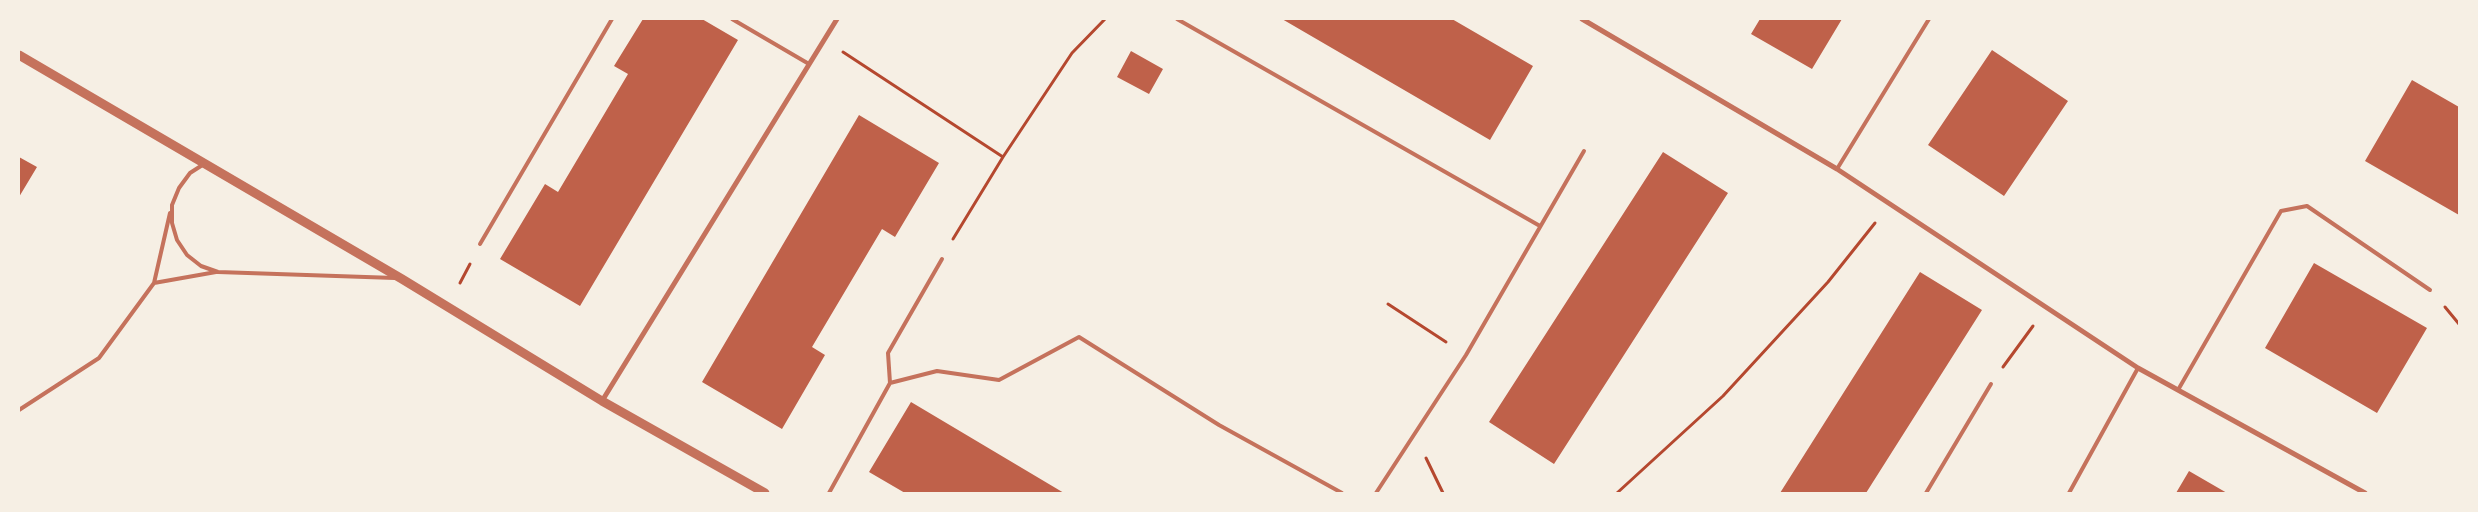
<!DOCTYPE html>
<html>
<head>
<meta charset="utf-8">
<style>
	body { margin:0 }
	#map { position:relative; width:2478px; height:512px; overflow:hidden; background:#f6efe4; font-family:"DejaVu Sans",sans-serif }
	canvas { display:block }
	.frame { position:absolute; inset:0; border:20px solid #f6efe4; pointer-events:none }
</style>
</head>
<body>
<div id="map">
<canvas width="2478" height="512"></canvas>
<div class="frame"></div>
</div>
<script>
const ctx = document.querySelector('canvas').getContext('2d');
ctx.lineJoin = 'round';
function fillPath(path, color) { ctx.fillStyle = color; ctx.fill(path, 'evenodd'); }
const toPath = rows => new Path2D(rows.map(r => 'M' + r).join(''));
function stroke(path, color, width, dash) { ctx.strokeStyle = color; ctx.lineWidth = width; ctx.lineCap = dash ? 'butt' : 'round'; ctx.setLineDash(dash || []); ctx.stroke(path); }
fillPath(toPath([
	[643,19,702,19,738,40,580,306,500,259,545,184,558,192,628,74,614,66],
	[1282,19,1452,19,1533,66,1490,140],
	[1760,19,1842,19,1812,69,1751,34],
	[1992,50,2068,101,2004,196,1928,145],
	[1131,51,1163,69,1149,94,1117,77],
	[2412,80,2459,107,2459,215,2365,161],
	[859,115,939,163,895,237,882,229,812,347,825,355,782,429,702,382],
	[1663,152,1728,193,1554,464,1489,422],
	[19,157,37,167,19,197],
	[2314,263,2427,328,2377,413,2265,348],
	[1920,272,1982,310,1866,493,1780,493],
	[911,402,1064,493,905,493,869,472],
	[2189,471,2227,493,2176,493]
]), '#bf614a');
stroke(toPath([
	[843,52,1003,157],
	[953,239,1003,157,1072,53,1105,19],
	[460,283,470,264],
	[1388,304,1446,342],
	[2445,307,2459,324],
	[2003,367,2033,326],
	[1426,458,1443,493],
	[1617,493,1723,396,1828,282,1875,223]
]), '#b5482f', 3);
stroke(toPath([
	[732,19,809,64],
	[1177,19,1540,226],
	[204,164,190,173,179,188,172,205,172,223,177,240,187,255,201,266,218,272,395,278],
	[1837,169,1929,19],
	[480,244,612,19],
	[154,283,216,272],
	[890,383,937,371,999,380,1079,337,1219,425,1342,493],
	[2178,390,2281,211,2307,206,2430,290],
	[19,410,99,358,154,283,170,213],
	[829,493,890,383,888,353,942,259],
	[1376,493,1466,355,1584,151],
	[1926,493,1991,384],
	[2069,493,2138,368]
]), '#c5725c', 4);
stroke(toPath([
	[1582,19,1837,169,2138,368,2365,493],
	[602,401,837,19]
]), '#c5725c', 5);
stroke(toPath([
	[19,55,402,279,602,401,765,493]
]), '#c5725c', 9);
</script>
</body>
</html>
